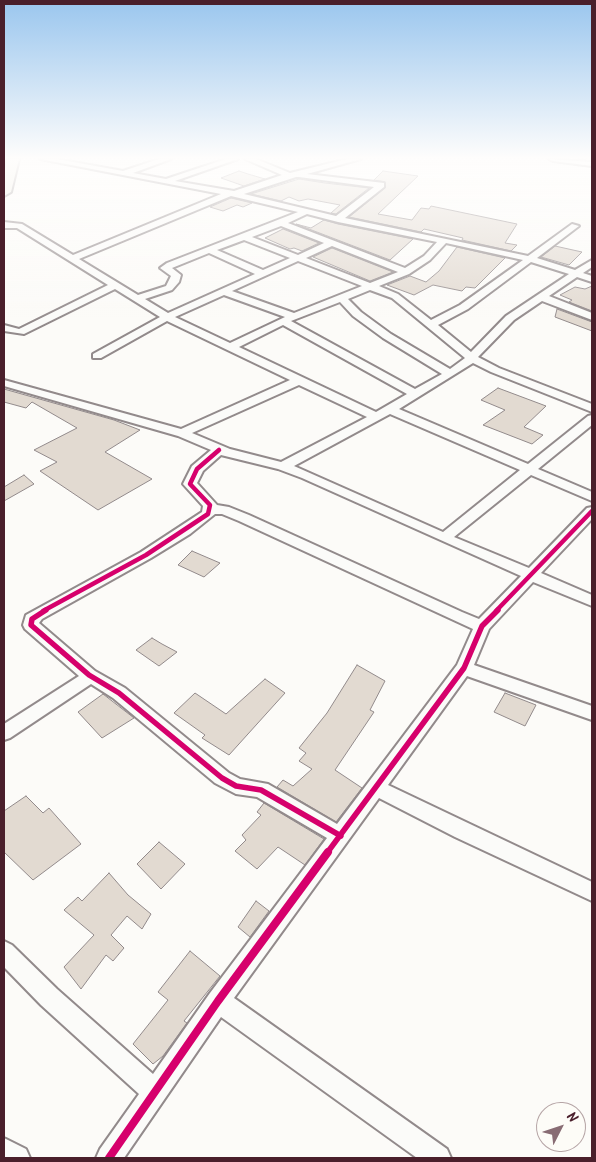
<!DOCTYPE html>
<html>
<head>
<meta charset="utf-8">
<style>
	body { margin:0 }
	#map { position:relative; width:596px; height:1162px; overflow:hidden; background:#fcfbf8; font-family:Kalam,sans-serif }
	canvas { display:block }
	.frame { position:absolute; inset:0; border:5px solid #4a1f2b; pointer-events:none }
	.north { position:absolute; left:536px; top:1102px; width:50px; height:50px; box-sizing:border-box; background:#fdfcf7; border:1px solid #b5a4a5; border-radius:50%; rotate:49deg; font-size:14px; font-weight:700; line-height:20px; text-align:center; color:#4a1f2b }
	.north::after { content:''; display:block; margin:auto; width:18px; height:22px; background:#886c73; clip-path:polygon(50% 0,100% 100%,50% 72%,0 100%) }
</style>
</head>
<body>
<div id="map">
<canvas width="596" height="1162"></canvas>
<div class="frame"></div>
<div class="north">N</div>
</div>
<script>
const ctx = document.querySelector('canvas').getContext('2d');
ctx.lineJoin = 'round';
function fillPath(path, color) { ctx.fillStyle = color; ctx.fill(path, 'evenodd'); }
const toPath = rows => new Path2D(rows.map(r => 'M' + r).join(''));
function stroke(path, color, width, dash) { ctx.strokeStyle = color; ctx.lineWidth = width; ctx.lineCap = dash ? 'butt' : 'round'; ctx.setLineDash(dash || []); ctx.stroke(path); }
const building = toPath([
	[239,171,248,174,265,179,244,186,221,178,239,171],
	[383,171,418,176,378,214,412,220,421,208,429,209,431,206,517,224,505,243,517,245,511,251,462,240,463,238,424,229,421,232,349,217,385,188,385,182,374,180,383,171],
	[299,179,325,183,369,188,336,214,331,213,340,205,308,199,299,201,289,197,281,201,251,194,299,179],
	[231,198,252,203,243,207,237,205,223,211,210,207,231,198],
	[324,220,338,224,413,239,390,260,296,224,311,228,324,220],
	[283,229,319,243,302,251,294,248,290,249,265,238,283,229],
	[555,246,582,252,569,265,541,257,555,246],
	[457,247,505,258,475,288,466,287,462,291,433,285,414,295,387,285,410,276,426,282,439,271,457,247],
	[332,248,393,272,370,281,313,257,332,248],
	[592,286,592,311,569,302,572,300,560,295,575,287,585,289,592,286],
	[557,309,592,322,592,331,555,317,557,309],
	[498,388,546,406,524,427,543,435,532,444,483,425,505,410,481,400,498,388],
	[4,389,114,420,140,430,105,452,152,479,98,510,40,471,57,462,34,450,77,428,32,402,26,408,4,402,4,389],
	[24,475,34,484,4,501,4,487,24,475],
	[192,551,220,563,204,577,178,565,192,551],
	[152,638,162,644,177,652,159,666,136,650,152,638],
	[357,665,385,681,370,710,374,712,335,770,362,788,336,822,277,787,283,780,293,786,312,769,299,761,306,753,299,748,327,713,357,665],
	[265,679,285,693,229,755,202,738,205,735,174,713,195,693,226,714,265,679],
	[505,693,536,705,525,726,494,712,505,693],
	[103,694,134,718,102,738,78,712,103,694],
	[26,796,43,813,49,808,81,844,33,880,4,852,4,811,26,796],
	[264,803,324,839,305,865,278,847,257,869,235,851,246,840,242,835,261,815,257,812,264,803],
	[159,842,185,864,161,889,137,864,159,842],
	[109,873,128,895,151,914,142,929,127,916,111,935,124,948,113,961,106,955,81,989,64,967,94,935,64,910,78,897,82,901,109,873],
	[256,901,269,911,250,937,238,927,256,901],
	[190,951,220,976,184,1021,187,1023,163,1056,153,1064,133,1044,168,1000,158,992,190,951]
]);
fillPath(building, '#e2dad1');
stroke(building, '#928a8b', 1);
const minor = toPath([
	[40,159,57,159,123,171,159,159,171,159,133,173,166,179,226,159,238,159,175,181,234,191,282,175,245,159,256,159,290,173,347,159,361,159,307,174,384,183,384,187,345,218,528,256,572,224,579,226,537,258,575,270,592,260,592,267,583,273,592,276,592,282,577,277,549,296,592,313,592,320,542,301,514,320,478,357,499,368,592,404,592,412,491,372,473,363,399,409,528,464,588,416,592,415,592,425,538,469,592,492,592,501,531,475,454,537,529,568,587,508,592,507,592,519,541,573,592,595,592,606,533,582,489,629,474,665,592,706,592,720,467,676,388,785,592,882,592,901,455,837,379,798,234,998,447,1149,451,1158,417,1158,221,1017,124,1158,96,1158,100,1149,139,1094,41,1005,4,967,4,941,12,945,57,989,153,1074,210,993,327,838,257,797,236,794,215,783,113,698,91,684,10,738,4,740,4,724,79,676,25,629,23,625,26,615,141,552,202,512,203,506,183,484,192,466,211,450,178,436,4,386,4,380,181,429,290,380,167,321,101,358,93,358,93,354,160,317,115,289,24,334,4,331,4,325,19,329,108,285,17,228,4,228,4,222,22,224,73,255,221,194,40,159],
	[296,177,299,177,374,187,336,216,244,194,296,177],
	[231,196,298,212,167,263,160,268,171,276,166,286,138,295,79,259,231,196],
	[307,214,338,222,437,242,424,256,405,268,288,223,307,214],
	[281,226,324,243,298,255,252,237,281,226],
	[244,240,290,258,263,270,217,250,244,240],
	[446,243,523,260,460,305,431,320,398,294,379,286,409,274,430,260,446,243],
	[332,246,398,272,370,283,306,258,332,246],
	[209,253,255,274,168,313,145,299,172,290,179,282,181,275,172,268,209,253],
	[298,261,362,286,294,313,232,291,298,261],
	[531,262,569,274,506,316,471,352,438,325,468,309,531,262],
	[370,290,392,298,465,358,450,369,391,334,361,312,348,299,370,290],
	[224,295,285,317,230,343,175,317,224,295],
	[340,302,353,316,383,338,442,374,415,389,291,321,340,302],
	[283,325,407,394,376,412,239,347,283,325],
	[299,385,367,417,281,462,230,449,192,433,299,385],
	[390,414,520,470,443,532,294,466,390,414],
	[221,455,278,469,302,478,521,576,479,619,462,612,249,515,229,507,217,505,197,483,203,471,221,455],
	[215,514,222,514,239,521,473,629,457,665,337,824,268,784,240,779,229,773,125,688,95,671,39,623,42,619,151,558,190,534,215,514],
	[549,159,592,162,592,166,553,161,549,159],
	[4,1138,26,1149,30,1158,4,1158,4,1138]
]);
const trunk = toPath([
	[7,159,19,159,11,192,4,196,4,174,7,159]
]);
stroke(minor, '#928a8b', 4);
stroke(trunk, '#928a8b', 4);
fillPath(minor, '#fbfbf9');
fillPath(trunk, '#f0ede2');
stroke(toPath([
	[43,611,146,555,208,514,210,505,190,484,197,469,219,450],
	[496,611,592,511]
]), '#d6006c', 4.5);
stroke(toPath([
	[46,610,32,619,31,625,89,675,119,693,222,778,236,786,261,790,341,836],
	[327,853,464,668,482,626,498,610]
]), '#d6006c', 5.5);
stroke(toPath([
	[109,1158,218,1001,328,852]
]), '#d6006c', 8);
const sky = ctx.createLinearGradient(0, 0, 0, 322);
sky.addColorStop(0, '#9ac6ee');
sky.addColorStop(0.49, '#fefdfc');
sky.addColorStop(1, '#fefdfc00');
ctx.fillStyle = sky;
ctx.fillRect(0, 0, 596, 322);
</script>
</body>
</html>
